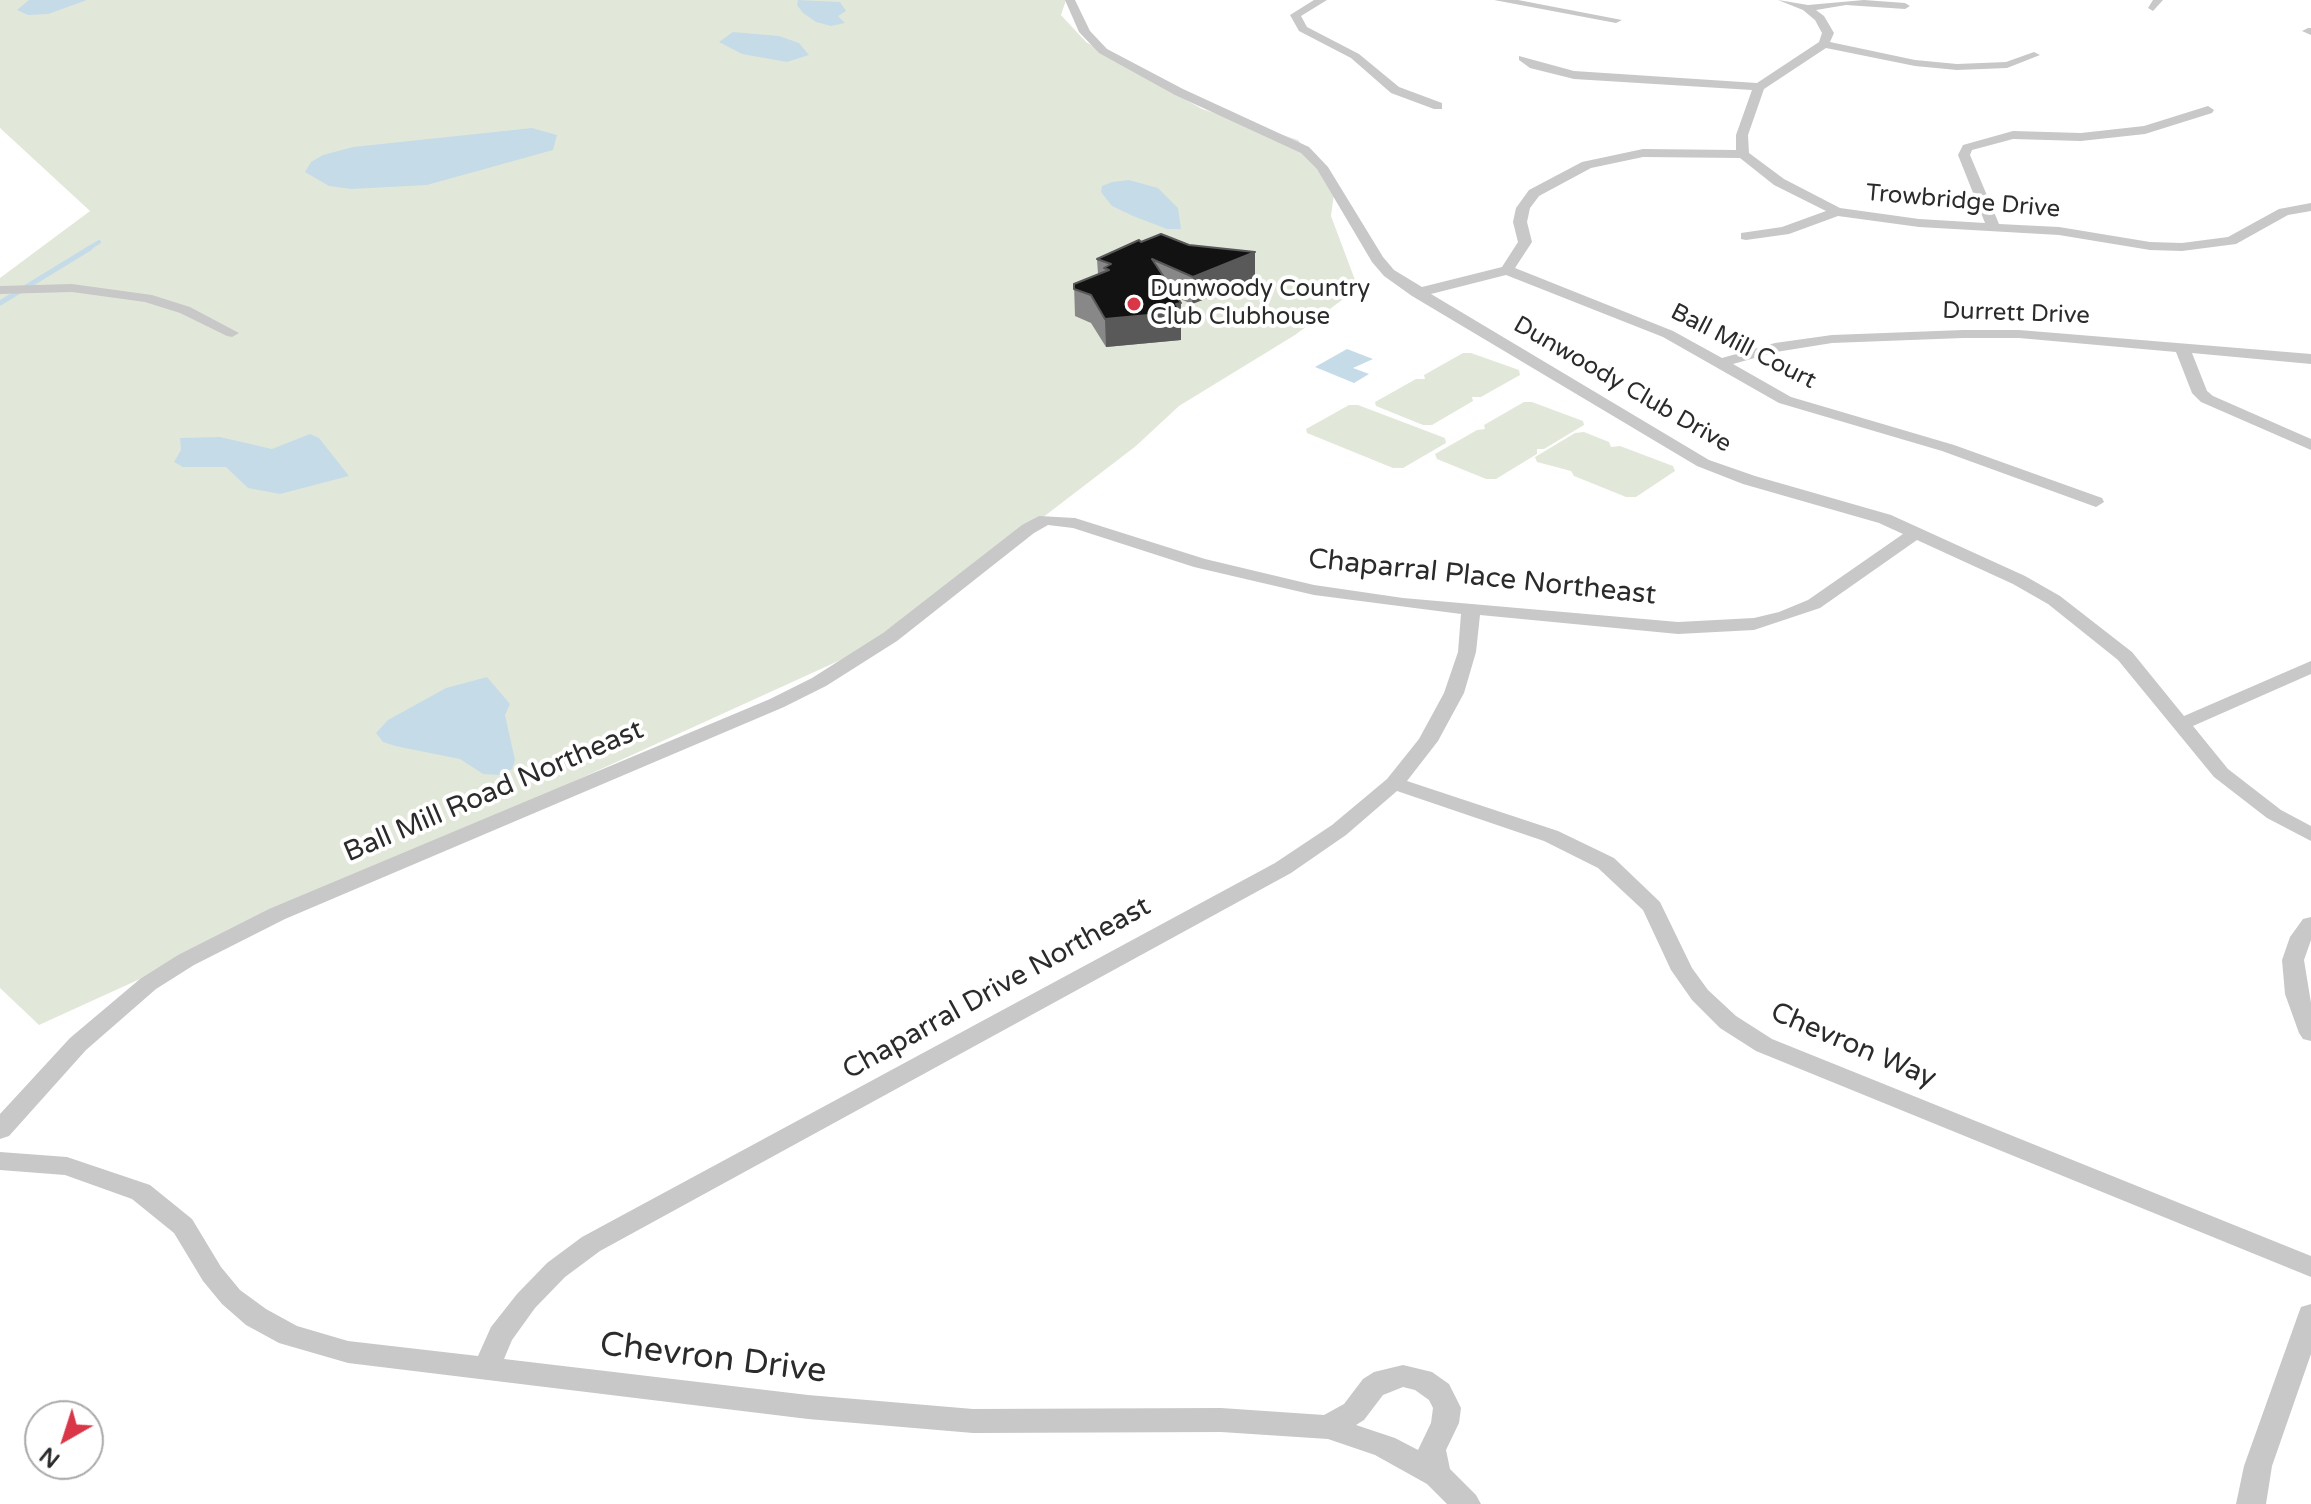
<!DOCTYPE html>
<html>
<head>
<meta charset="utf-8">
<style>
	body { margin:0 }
	#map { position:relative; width:2311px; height:1504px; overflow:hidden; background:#fff; font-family:"Varela Round",sans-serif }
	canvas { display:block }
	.north { position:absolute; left:24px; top:1400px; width:80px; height:80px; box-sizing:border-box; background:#fff; border:2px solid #aaa; border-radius:50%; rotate:219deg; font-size:22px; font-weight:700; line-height:32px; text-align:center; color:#2b2b2b }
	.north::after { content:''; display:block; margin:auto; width:28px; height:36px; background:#d93747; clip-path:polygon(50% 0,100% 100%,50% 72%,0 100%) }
</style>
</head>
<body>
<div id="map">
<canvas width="2311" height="1504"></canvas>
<div class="north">N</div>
</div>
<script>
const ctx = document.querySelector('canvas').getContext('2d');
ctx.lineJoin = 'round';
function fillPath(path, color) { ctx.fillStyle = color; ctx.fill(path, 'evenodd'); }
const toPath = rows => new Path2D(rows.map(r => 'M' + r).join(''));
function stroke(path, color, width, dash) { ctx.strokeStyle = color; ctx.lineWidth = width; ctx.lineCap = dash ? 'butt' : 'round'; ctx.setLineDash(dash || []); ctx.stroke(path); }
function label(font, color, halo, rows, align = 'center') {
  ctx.font = font + ' "Varela Round",sans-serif'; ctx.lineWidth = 8; ctx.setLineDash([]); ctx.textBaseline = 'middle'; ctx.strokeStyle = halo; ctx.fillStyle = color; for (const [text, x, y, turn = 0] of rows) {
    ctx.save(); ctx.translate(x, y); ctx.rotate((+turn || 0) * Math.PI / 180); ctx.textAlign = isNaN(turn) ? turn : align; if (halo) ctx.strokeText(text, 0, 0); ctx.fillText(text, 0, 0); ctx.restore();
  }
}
fillPath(toPath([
	[0,0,1066,0,1061,15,1086,42,1202,109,1298,140,1335,186,1331,216,1358,288,1295,335,1179,406,1136,446,1046,515,856,653,39,1025,0,988,0,278,90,211,0,128],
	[1463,353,1471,353,1519,370,1520,375,1481,397,1472,397,1473,401,1432,425,1423,425,1376,406,1375,402,1416,379,1425,379,1424,375],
	[1524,402,1532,402,1583,421,1584,425,1544,449,1537,449,1537,454,1496,479,1486,479,1437,459,1435,454,1477,430,1485,429,1484,425],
	[1349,405,1358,405,1445,438,1446,443,1403,468,1393,468,1307,433,1306,429],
	[1584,432,1609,442,1611,447,1620,446,1673,466,1675,471,1636,497,1626,497,1574,476,1571,471,1537,462,1535,457,1575,433]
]), '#e2e8d9');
fillPath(toPath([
	[29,0,87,0,48,14,28,15,17,10],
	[798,0,840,2,846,11,838,16,845,23,831,26,816,22,803,13,797,5],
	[733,32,779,36,799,43,809,55,787,62,742,54,719,42],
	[532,128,557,135,553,150,427,185,351,189,329,186,305,172,311,162,323,155,353,147],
	[1129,180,1158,188,1178,208,1181,229,1167,229,1133,216,1112,206,1101,192,1102,186,1112,182],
	[1347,349,1373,359,1353,368,1369,374,1354,383,1315,367],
	[310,434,319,438,349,476,280,494,248,488,226,467,183,467,174,462,181,450,180,438,220,437,272,449],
	[487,677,510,704,505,715,515,760,512,769,501,775,483,774,460,759,395,746,383,742,376,733,388,720,446,688]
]), '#c6dbe8');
stroke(toPath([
	[86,250,99,242]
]), '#c6dbe8', 4);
stroke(toPath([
	[0,303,90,248]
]), '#c6dbe8', 5);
fillPath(toPath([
	[1065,0,1075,0,1090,31,1107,49,1183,89,1309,147,1328,167,1383,257,1394,270,1422,287,1502,267,1518,242,1513,222,1516,208,1529,190,1582,162,1643,149,1736,150,1736,135,1752,90,1574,79,1530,68,1519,60,1519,56,1574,71,1757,83,1819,42,1822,33,1815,20,1803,10,1778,0,1808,5,1864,0,1905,3,1910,6,1905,9,1846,5,1816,10,1824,16,1834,33,1830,42,1915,60,1957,64,2006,62,2034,52,2040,55,2007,68,1957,70,1915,66,1826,48,1764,89,1748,135,1749,153,1784,179,1840,208,1919,219,1985,223,1958,155,1963,145,2013,131,2081,133,2144,126,2208,106,2214,110,2212,113,2145,134,2081,141,2013,139,1972,150,1970,155,1999,224,2059,227,2150,242,2182,243,2228,237,2279,209,2311,203,2311,211,2288,215,2236,244,2182,251,2150,250,2059,235,1919,227,1838,216,1789,234,1746,240,1741,239,1741,233,1782,227,1826,211,1774,185,1740,158,1643,157,1591,168,1539,196,1530,208,1527,222,1532,242,1515,268,1673,331,1722,358,1775,343,1832,335,1963,330,2019,330,2311,354,2311,364,2192,353,2207,391,2213,396,2311,439,2311,450,2201,402,2192,393,2176,352,2019,338,1963,338,1832,343,1776,352,1733,364,1791,397,1954,445,2102,498,2104,502,2096,507,1942,451,1779,403,1663,337,1506,275,1431,294,1709,460,1755,476,1891,515,2025,576,2060,596,2132,652,2184,716,2311,661,2311,674,2193,726,2228,769,2281,810,2311,826,2311,841,2267,818,2214,777,2118,660,2048,604,2013,584,1917,540,1820,608,1754,630,1678,634,1480,615,1476,652,1464,693,1438,741,1407,781,1558,831,1614,858,1660,902,1692,968,1708,990,1736,1016,1772,1039,2311,1256,2311,1277,1756,1051,1720,1028,1692,1000,1671,970,1643,910,1598,868,1544,841,1397,791,1346,835,1291,873,600,1251,565,1277,535,1308,512,1340,504,1359,808,1395,973,1409,1221,1408,1324,1415,1344,1404,1363,1379,1374,1372,1403,1365,1432,1372,1449,1384,1461,1408,1459,1423,1446,1450,1450,1469,1476,1495,1481,1504,1447,1504,1427,1484,1375,1455,1328,1439,1221,1432,973,1433,808,1419,348,1363,279,1343,246,1325,222,1304,203,1281,174,1233,132,1199,65,1175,0,1170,0,1152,67,1157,150,1185,192,1219,221,1267,240,1290,266,1309,297,1326,348,1341,478,1356,491,1327,517,1294,547,1263,582,1237,1275,863,1332,825,1387,779,1419,739,1444,693,1458,652,1461,614,1314,595,1194,567,1073,528,1048,525,1034,533,897,641,826,686,784,707,285,919,194,965,156,989,86,1050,9,1136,0,1139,0,1114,70,1038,140,979,178,955,269,909,770,699,812,678,883,633,1022,525,1039,516,1075,518,1205,559,1314,585,1403,598,1678,622,1754,618,1779,612,1808,600,1903,534,1879,523,1743,484,1697,466,1412,296,1384,276,1372,262,1317,169,1301,153,1175,95,1099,53,1079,32,1065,0],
	[1403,1387,1415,1390,1429,1400,1433,1408,1431,1423,1418,1450,1395,1438,1356,1425,1364,1420,1383,1395,1403,1387],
	[1314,0,1327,0,1301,16,1307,27,1359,54,1399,87,1442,103,1442,109,1434,109,1391,93,1351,58,1299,31,1290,15,1314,0],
	[1494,0,1518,0,1622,20,1616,23,1494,0],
	[2153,0,2163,0,2153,11,2148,8,2153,0],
	[2308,28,2311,28,2311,35,2302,31,2308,28],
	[72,284,152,295,190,307,239,333,232,337,227,336,180,313,145,302,72,292,0,294,0,286,72,284],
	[2311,917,2311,940,2304,960,2311,1003,2311,1041,2303,1039,2299,1033,2285,994,2282,960,2290,937,2303,919,2311,917],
	[2311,1304,2311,1354,2272,1466,2266,1504,2236,1504,2244,1466,2298,1315,2301,1307,2311,1304]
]), '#c8c8c8');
fillPath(toPath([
	[1141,242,1255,280,1192,304,1178,298,1181,303,1181,340,1106,347,1091,323,1075,316,1074,284,1098,274,1097,259]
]), '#888');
fillPath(toPath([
	[1255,252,1255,280,1192,304,1193,277],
	[1181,303,1181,340,1106,347,1105,319]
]), '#595959');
const building = toPath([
	[1161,234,1189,245,1255,252,1193,277,1152,259,1181,303,1176,304,1181,312,1105,319,1091,295,1074,289,1074,284,1109,270,1104,268,1111,264,1097,259,1139,240,1141,242,1161,234]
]);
fillPath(building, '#121212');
stroke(building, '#595959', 2);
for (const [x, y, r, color] of [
	[1134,304,8,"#d93747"]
]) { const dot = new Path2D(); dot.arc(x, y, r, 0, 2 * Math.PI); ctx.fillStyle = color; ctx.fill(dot); stroke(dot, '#fff', 3); }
label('24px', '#2b2b2b', '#fff', [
	["Trowbridge Drive",1963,202,5],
	["Durrett Drive",2016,314,2],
	["Ball Mill Court",1743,347,27],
	["Dunwoody Club Drive",1622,385,30]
]);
label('24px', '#2b2b2b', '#fff', [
	["Dunwoody Country",1150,290],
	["Club Clubhouse",1150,318]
], 'left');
label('28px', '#2b2b2b', '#fff', [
	["Chaparral Place Northeast",1482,578,6],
	["Ball Mill Road Northeast",494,792,-23],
	["Chaparral Drive Northeast",997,989,-29],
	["Chevron Way",1853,1046,23]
]);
label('34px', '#2b2b2b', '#fff', [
	["Chevron Drive",713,1359,7]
]);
</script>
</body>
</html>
